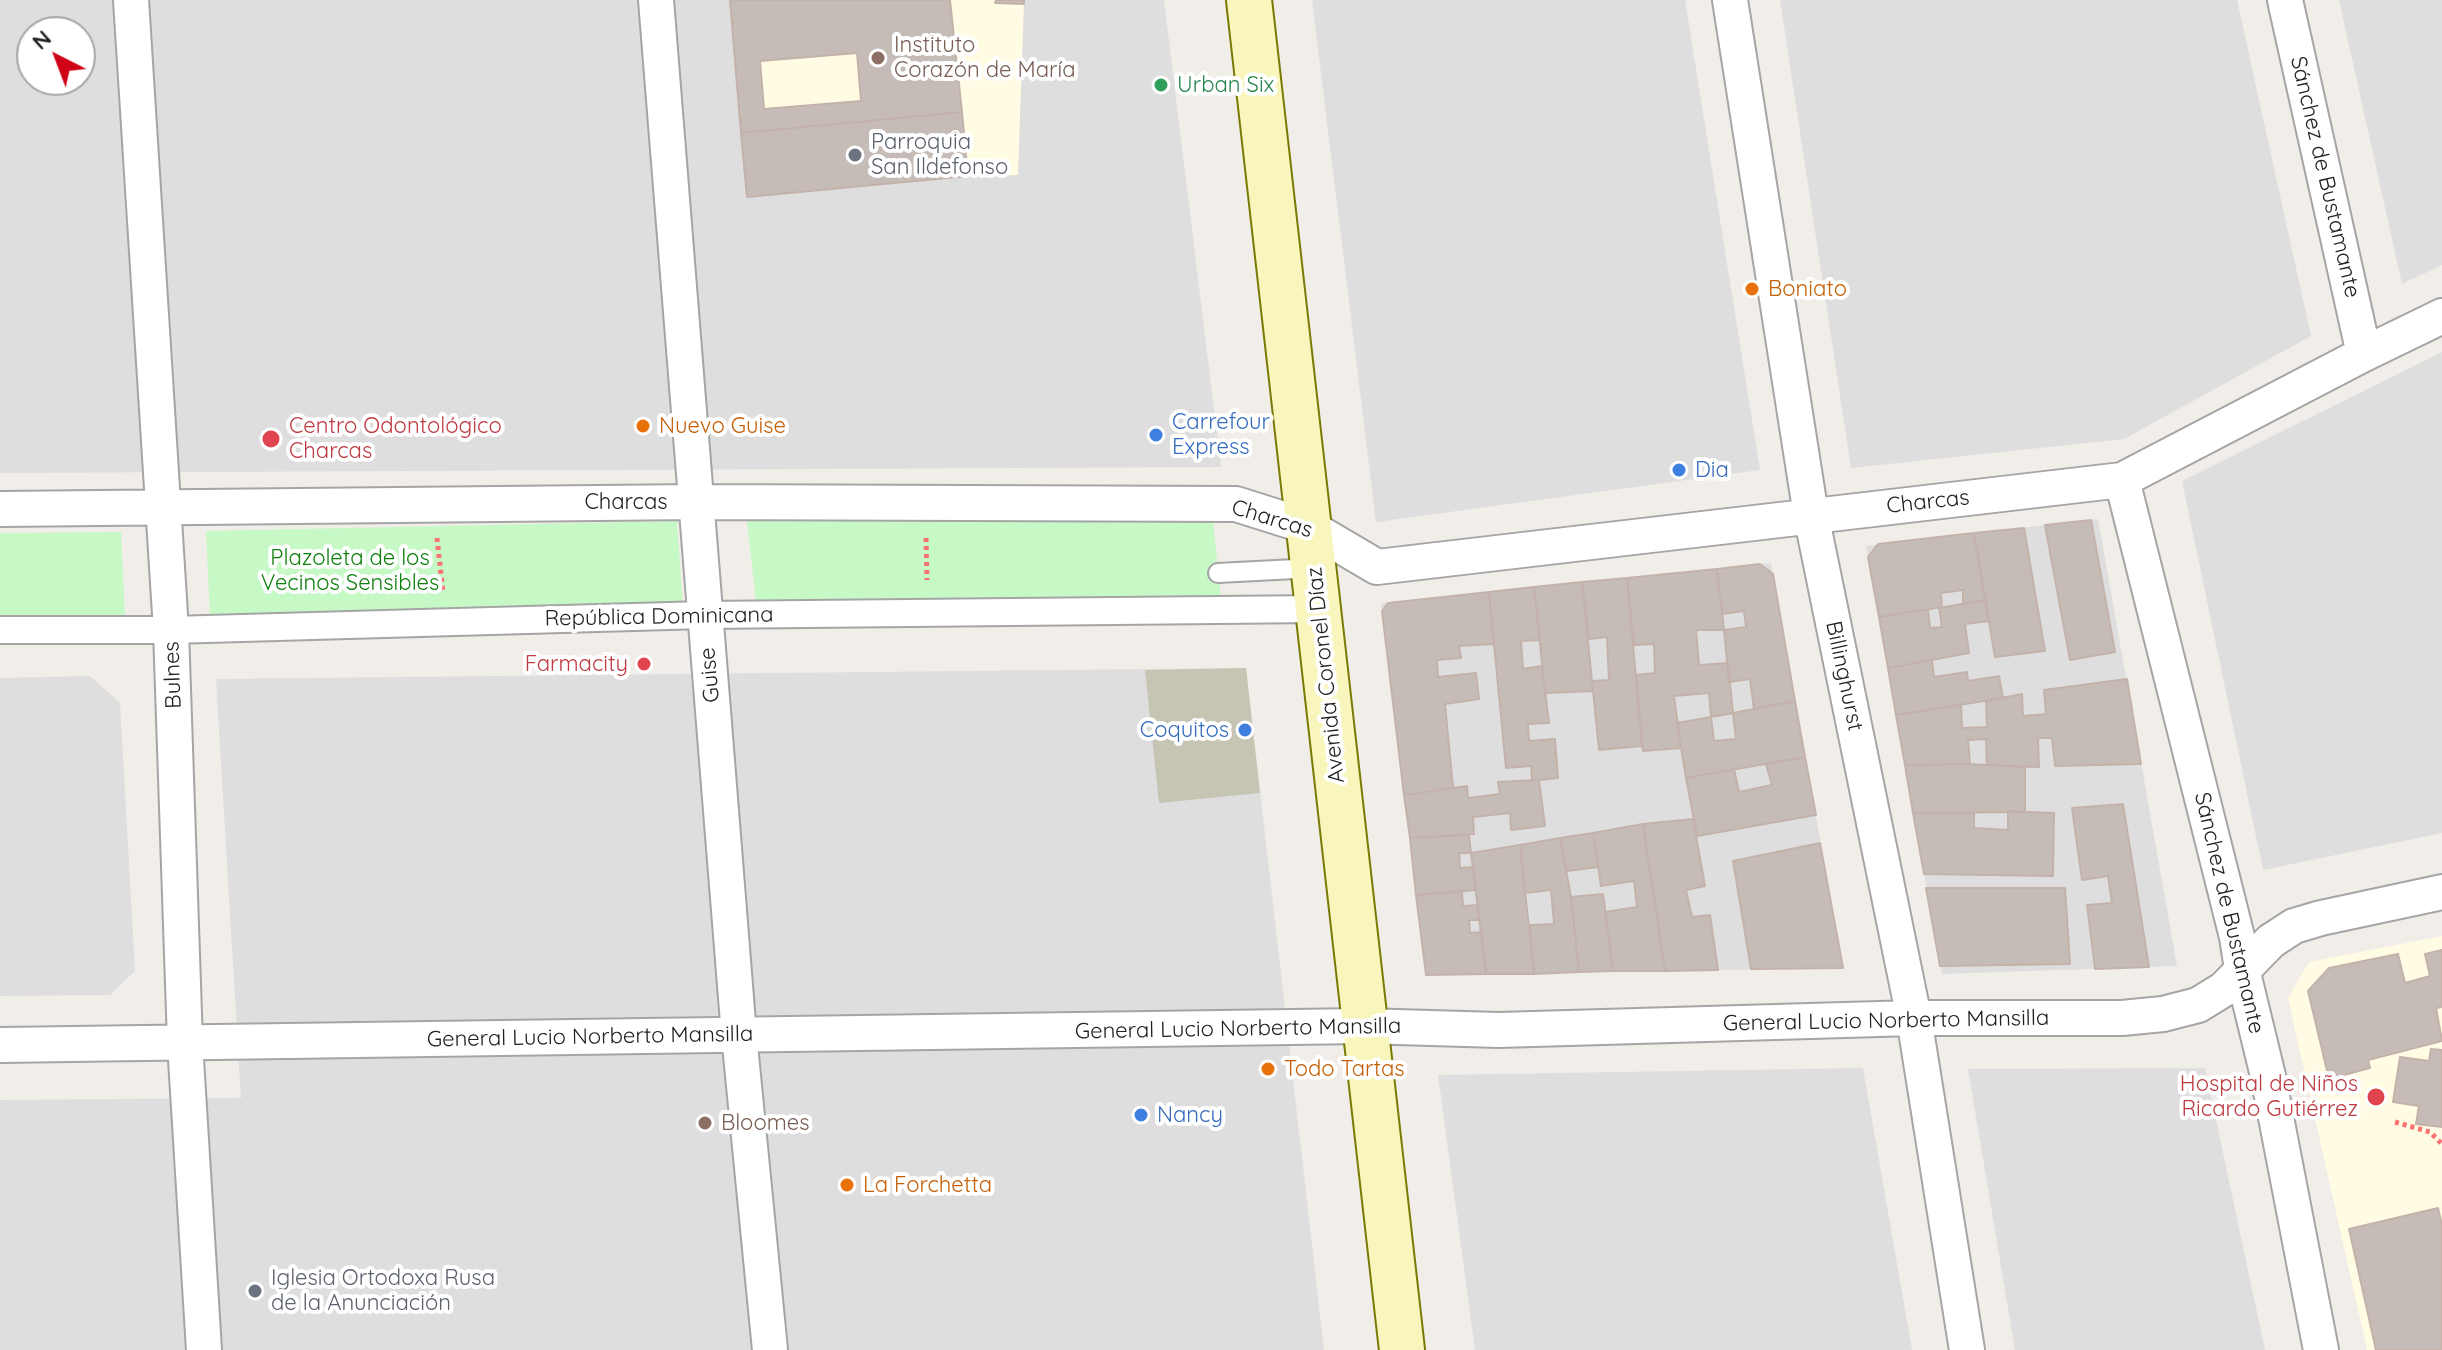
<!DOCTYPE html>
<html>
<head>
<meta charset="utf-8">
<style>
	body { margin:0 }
	#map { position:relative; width:2442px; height:1350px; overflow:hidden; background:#f1ede8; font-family:Quicksand,sans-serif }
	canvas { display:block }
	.north { position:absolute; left:16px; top:16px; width:80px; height:80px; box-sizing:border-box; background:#fff; border:2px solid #a6a6a6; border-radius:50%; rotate:318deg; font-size:22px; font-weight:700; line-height:32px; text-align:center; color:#212121 }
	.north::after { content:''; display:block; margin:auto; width:28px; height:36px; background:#d00217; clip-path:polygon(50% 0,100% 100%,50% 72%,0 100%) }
</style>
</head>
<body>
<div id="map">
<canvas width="2442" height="1350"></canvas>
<div class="north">N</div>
</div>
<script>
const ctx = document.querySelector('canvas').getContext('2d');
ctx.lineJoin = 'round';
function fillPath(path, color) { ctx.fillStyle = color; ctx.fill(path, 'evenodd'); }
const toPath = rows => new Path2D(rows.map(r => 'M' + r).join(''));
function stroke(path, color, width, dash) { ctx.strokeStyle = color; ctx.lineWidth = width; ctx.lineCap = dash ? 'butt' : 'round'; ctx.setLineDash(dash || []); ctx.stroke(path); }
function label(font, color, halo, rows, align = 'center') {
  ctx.font = font + ' Quicksand,sans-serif'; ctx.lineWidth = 8; ctx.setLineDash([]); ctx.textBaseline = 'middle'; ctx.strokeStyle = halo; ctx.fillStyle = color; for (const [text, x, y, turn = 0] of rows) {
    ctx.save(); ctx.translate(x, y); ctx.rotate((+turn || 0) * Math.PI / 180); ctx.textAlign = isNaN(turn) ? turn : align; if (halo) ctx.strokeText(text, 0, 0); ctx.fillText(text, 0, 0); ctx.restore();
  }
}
fillPath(toPath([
	[0,0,1164,0,1221,467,0,473],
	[32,32,80,32,80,80,32,80],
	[1312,0,1685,0,1760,470,1376,522],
	[1780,0,2237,0,2311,336,2124,439,1851,468],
	[2339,0,2442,0,2442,265,2402,284],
	[2442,352,2442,833,2263,870,2182,481],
	[2098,519,2177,966,1942,974,1866,546],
	[1771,563,1843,968,1426,975,1381,603],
	[1246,668,1324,1350,0,1350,0,1100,241,1098,216,679],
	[90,676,120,703,135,971,110,995,0,996,0,678],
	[1863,1068,1912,1350,1475,1350,1438,1075],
	[2205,1068,2265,1350,2015,1350,1968,1069]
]), '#dfdede');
fillPath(toPath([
	[730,0,1024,0,1018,175,968,176,962,112,741,133],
	[2442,936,2442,1350,2367,1350,2288,998,2309,962]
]), '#fffce3');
fillPath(toPath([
	[1246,668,1260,793,1159,803,1145,670]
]), '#c6c4b3');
fillPath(toPath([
	[1213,520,1221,599,756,602,747,521],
	[677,521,683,607,210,616,206,531],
	[121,532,125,617,0,617,0,533]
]), '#c7f9c6');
const building = toPath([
	[730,0,950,0,962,112,741,133,730,0],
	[857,53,861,101,764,109,760,61,857,53],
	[996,0,1024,0,1024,4,995,3,996,0],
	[962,112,968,176,747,197,741,133,962,112],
	[2091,520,2115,652,2070,660,2045,525,2091,520],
	[2024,528,2045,651,1995,657,1974,533,2024,528],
	[1974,533,1985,600,1963,604,1963,590,1941,593,1942,607,1879,617,1868,557,1878,544,1974,533],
	[1760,564,1773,574,1795,701,1754,709,1750,679,1729,682,1724,630,1746,627,1744,611,1722,614,1717,569,1760,564],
	[1717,569,1724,630,1696,630,1699,665,1728,663,1733,713,1711,717,1709,693,1674,696,1681,748,1643,751,1636,675,1655,673,1654,644,1634,645,1627,578,1717,569],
	[1627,578,1642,746,1599,750,1592,681,1609,680,1607,637,1589,639,1582,582,1627,578],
	[1582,582,1593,691,1545,693,1534,587,1582,582],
	[1534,587,1540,640,1521,641,1523,669,1542,666,1549,723,1528,724,1529,741,1555,739,1558,778,1532,781,1531,766,1506,768,1489,592,1534,587],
	[1489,592,1494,644,1459,646,1461,658,1437,660,1438,677,1476,673,1479,699,1445,704,1453,788,1404,795,1382,611,1388,603,1489,592],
	[1985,600,1989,621,1965,624,1969,653,1888,668,1879,617,1928,609,1930,628,1942,627,1939,608,1985,600],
	[1932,660,1934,677,1967,672,1968,681,1999,676,2003,698,1896,715,1888,668,1932,660],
	[2127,679,2141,764,2055,766,2052,738,2038,738,2039,767,1987,765,1986,739,1968,740,1970,764,1905,765,1896,715,1961,705,1962,728,1987,727,1986,701,2022,694,2023,716,2046,714,2044,690,2127,679],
	[1795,701,1805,757,1686,778,1677,723,1711,717,1714,741,1736,739,1733,713,1795,701],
	[1805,757,1816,815,1697,836,1686,778,1734,769,1739,792,1772,785,1766,764,1805,757],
	[1970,764,2025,767,2025,812,1913,813,1905,765,1970,764],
	[1539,780,1545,826,1511,830,1510,813,1473,817,1474,834,1410,838,1404,795,1467,786,1468,798,1500,794,1498,782,1539,780],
	[2123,804,2149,967,2095,969,2087,905,2112,903,2108,876,2082,880,2072,808,2123,804],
	[2008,811,2054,813,2053,876,1924,874,1913,813,1974,813,1974,828,2008,830,2008,811],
	[1693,819,1705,886,1686,890,1692,917,1710,915,1718,970,1665,971,1643,824,1693,819],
	[1643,824,1665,971,1613,971,1605,912,1637,907,1634,881,1601,886,1593,833,1643,824],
	[1593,833,1598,867,1567,871,1560,838,1593,833],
	[1469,835,1471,853,1459,853,1460,868,1473,867,1476,890,1416,895,1410,838,1469,835],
	[1560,838,1571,897,1579,972,1534,974,1530,925,1554,924,1551,890,1525,893,1520,845,1560,838],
	[1820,843,1843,968,1751,969,1733,861,1820,843],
	[1520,845,1534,974,1486,974,1471,853,1520,845],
	[1926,888,2065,888,2070,964,1940,966,1926,888],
	[1462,892,1463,906,1478,905,1480,920,1469,920,1470,933,1481,932,1486,974,1426,975,1416,895,1462,892],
	[1603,894,1613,971,1579,972,1571,897,1603,894],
	[2442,950,2442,1007,2436,1008,2442,1041,2368,1060,2370,1068,2329,1079,2308,991,2329,968,2398,954,2405,983,2430,976,2425,954,2442,950],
	[2431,1049,2442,1050,2442,1127,2416,1124,2419,1106,2393,1102,2400,1057,2429,1061,2431,1049],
	[2438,1208,2442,1225,2442,1350,2376,1350,2349,1229,2438,1208]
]);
fillPath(building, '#c6bcb7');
stroke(building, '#c3b2aa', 2);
const service = toPath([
	[1218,573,1314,568]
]);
const pedestrian = toPath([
	[0,630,171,630,705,615,1319,609]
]);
const minor = toPath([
	[131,0,171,630,185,1043,204,1350],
	[656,0,739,1035,770,1350],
	[1730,0,1811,515,1914,1018,1967,1350],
	[2285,0,2364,354],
	[2122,480,2237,937,2242,969,2268,1076,2321,1350],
	[0,509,697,502,1236,504,1309,527,1377,567,2122,480,2364,354,2442,316],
	[0,1045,1363,1026,1499,1030,1914,1018,2122,1018,2163,1014,2198,1005,2224,989,2271,941,2294,926,2321,918,2442,892]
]);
const secondary = toPath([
	[1249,0,1402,1350]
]);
stroke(service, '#a5a5a5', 22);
stroke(pedestrian, '#a5a5a5', 30);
stroke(minor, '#a5a5a5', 38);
stroke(secondary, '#797a06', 48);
stroke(toPath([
	[437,538,443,592],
	[926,538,927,580],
	[2395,1122,2430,1132,2442,1144]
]), '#f97271', 5, [4, 4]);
stroke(service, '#fff', 18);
stroke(pedestrian, '#fff', 26);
stroke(minor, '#fff', 34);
stroke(secondary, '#f9f6bd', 44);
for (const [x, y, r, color] of [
	[878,58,8,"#8d6e63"],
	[1161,85,8,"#2e9e5b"],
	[855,155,8,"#6b7280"],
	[1752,289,8,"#e8710a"],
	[643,426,8,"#e8710a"],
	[1156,435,8,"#3f7fe0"],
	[271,439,10,"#e0444e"],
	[1679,470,8,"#3f7fe0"],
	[644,664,8,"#e0444e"],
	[1245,730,8,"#3f7fe0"],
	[1268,1069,8,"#e8710a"],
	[2376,1097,10,"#e0444e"],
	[1141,1115,8,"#3f7fe0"],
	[705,1123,8,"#8d6e63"],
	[847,1185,8,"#e8710a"],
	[255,1291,8,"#6b7280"]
]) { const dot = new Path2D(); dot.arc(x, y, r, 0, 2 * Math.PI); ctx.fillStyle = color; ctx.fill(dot); stroke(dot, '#fff', 3); }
label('22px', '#785e54', '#fff', [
	["Instituto",894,45],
	["Corazón de María",894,70],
	["Bloomes",721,1123]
], 'left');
label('22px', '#27864d', '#fff', [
	["Urban Six",1177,85]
], 'left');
label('22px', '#5b616d', '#fff', [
	["Parroquia",871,142],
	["San Ildefonso",871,167],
	["Iglesia Ortodoxa Rusa",271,1278],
	["de la Anunciación",271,1303]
], 'left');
label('22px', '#212121', '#fff', [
	["Sánchez de Bustamante",2325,177,77],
	["Charcas",626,502],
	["Charcas",1928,502,-6],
	["Charcas",1272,519,17],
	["República Dominicana",659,617,-1],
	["Bulnes",173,675,-92],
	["Guise",710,675,-95],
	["Avenida Coronel Díaz",1326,675,-96],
	["Billinghurst",1844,676,78],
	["Sánchez de Bustamante",2229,913,77],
	["General Lucio Norberto Mansilla",1886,1021,-1],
	["General Lucio Norberto Mansilla",1238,1029,-1],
	["General Lucio Norberto Mansilla",590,1037,-1]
]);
label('22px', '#c56008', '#fff', [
	["Boniato",1768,289],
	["Nuevo Guise",659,426],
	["Todo Tartas",1284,1069],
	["La Forchetta",863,1185]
], 'left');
label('22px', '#366cbe', '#fff', [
	["Carrefour",1172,422],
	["Express",1172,447],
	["Dia",1695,470],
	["Coquitos",1229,730,"right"],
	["Nancy",1157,1115]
], 'left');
label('22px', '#be3a42', '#fff', [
	["Centro Odontológico",289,426,"left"],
	["Charcas",289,451,"left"],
	["Farmacity",628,664],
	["Hospital de Niños",2358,1084],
	["Ricardo Gutiérrez",2358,1109]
], 'right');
label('22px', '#0f810d', '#fff', [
	["Plazoleta de los",350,558],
	["Vecinos Sensibles",350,583]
]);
</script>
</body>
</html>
